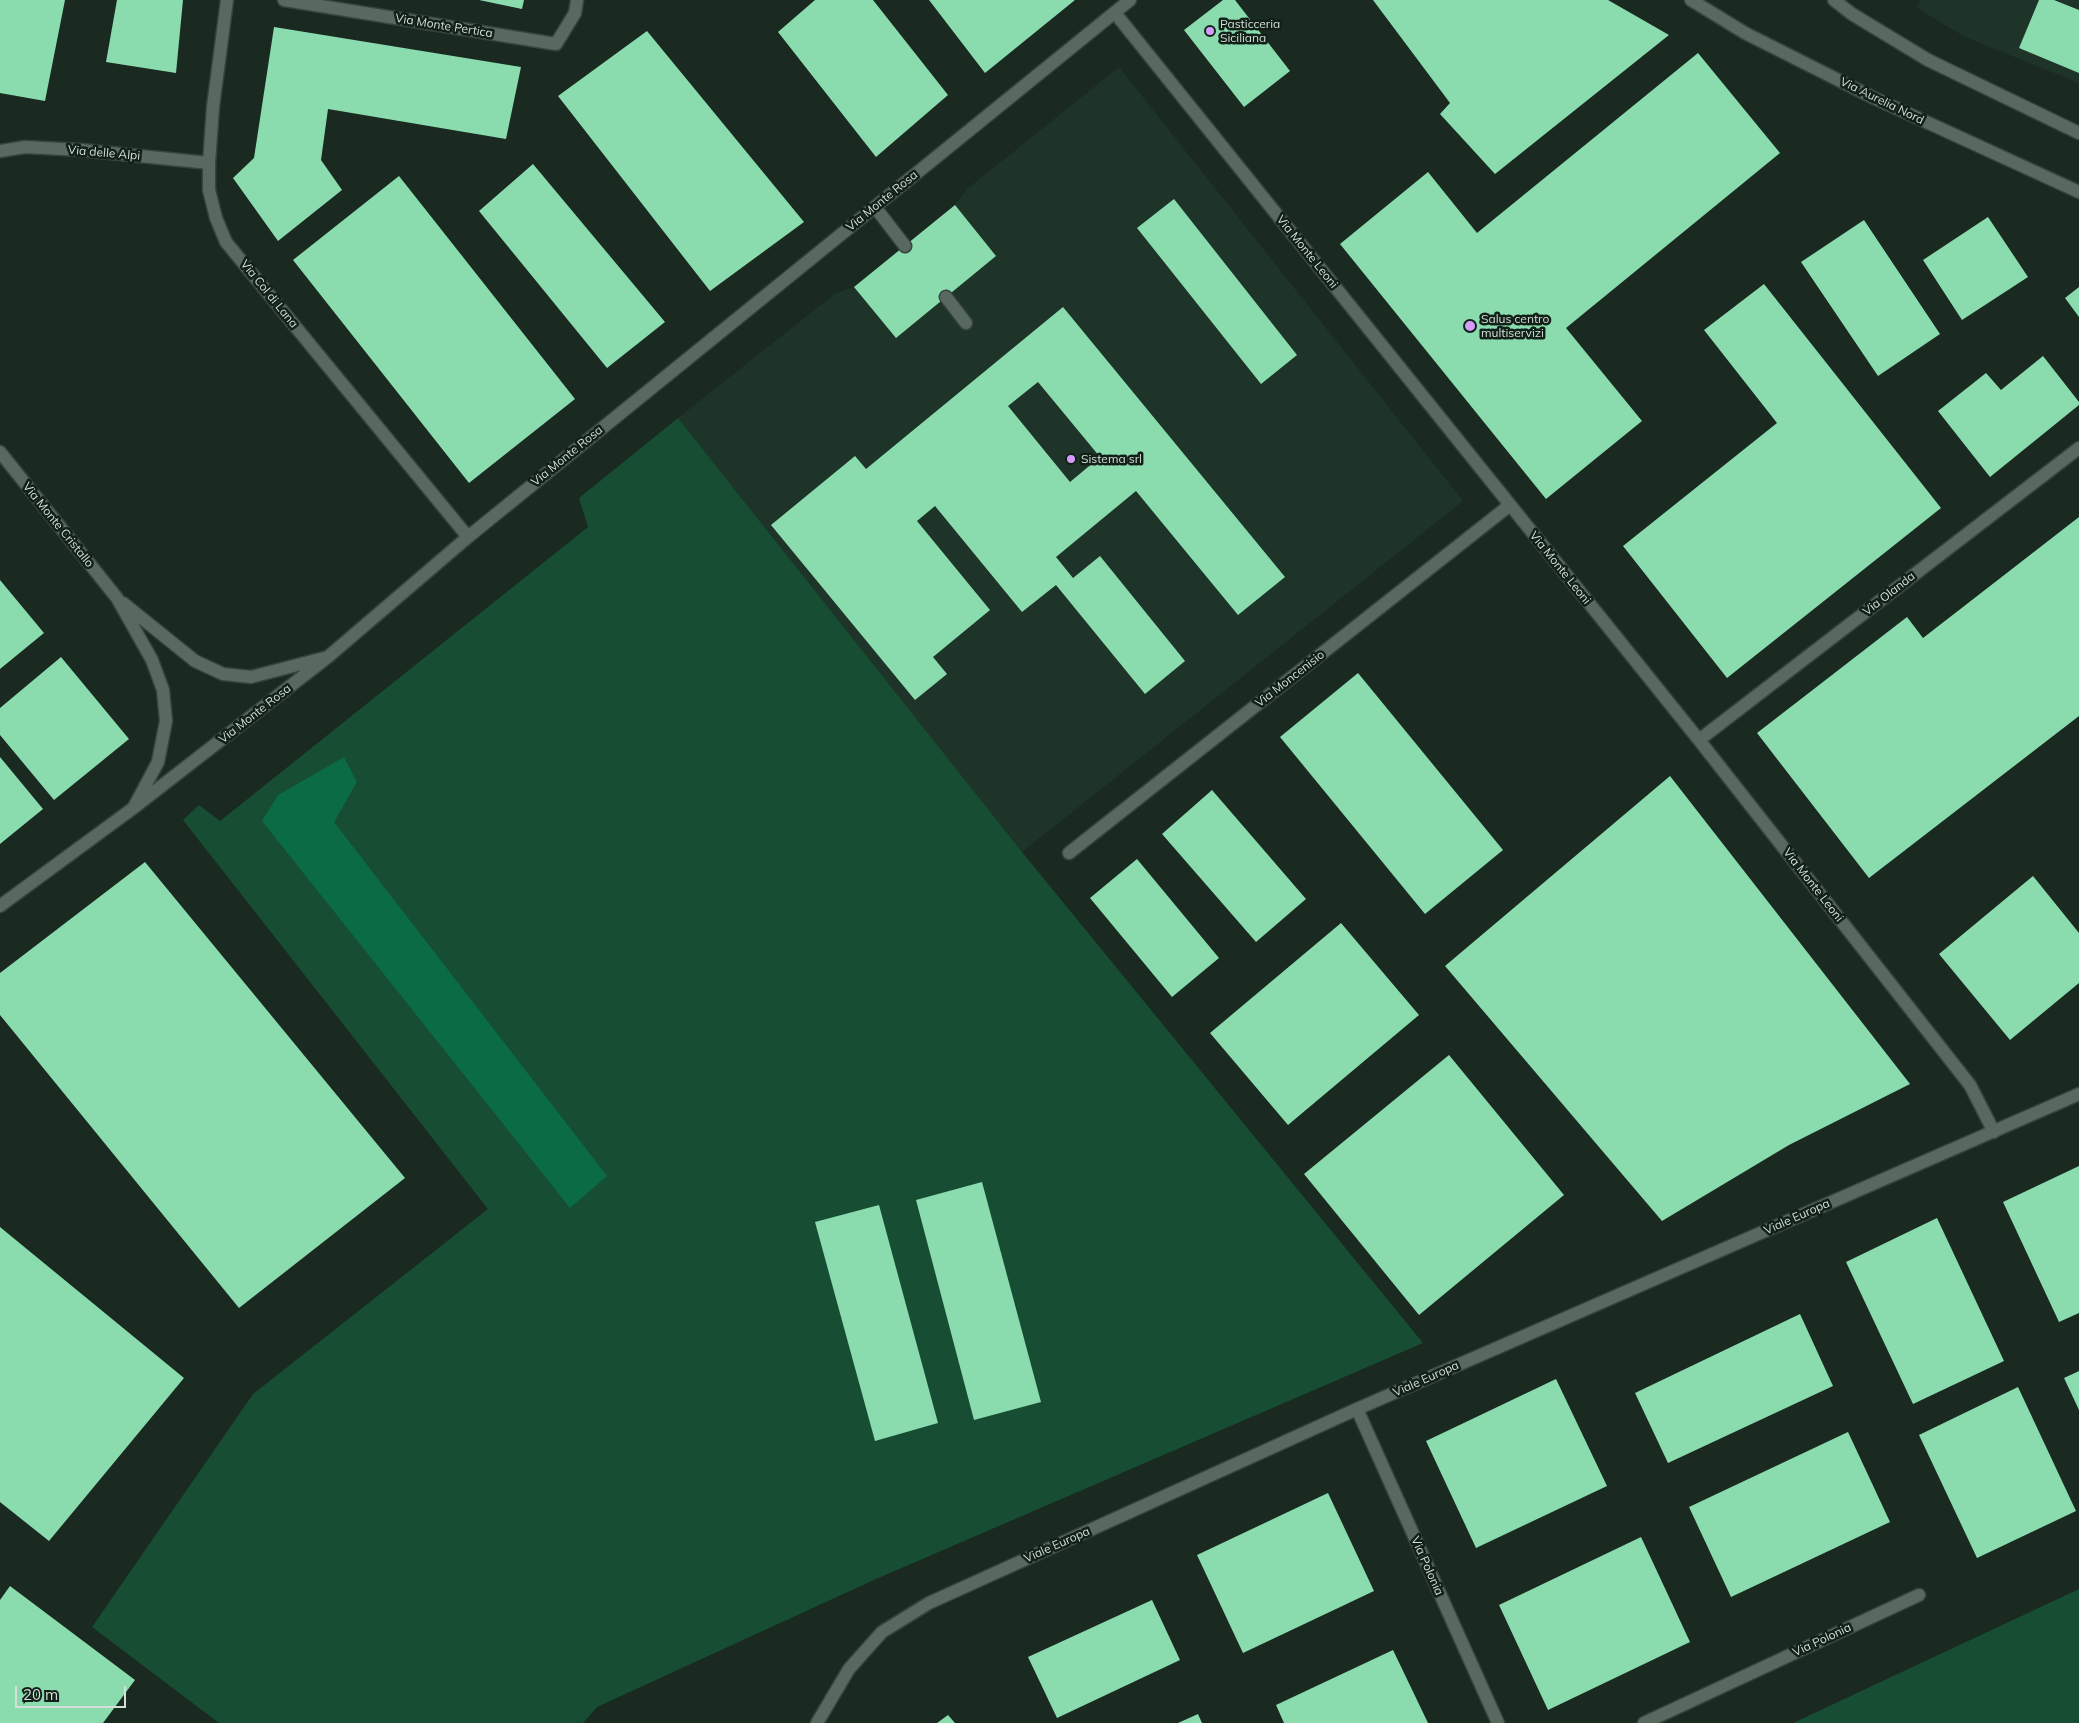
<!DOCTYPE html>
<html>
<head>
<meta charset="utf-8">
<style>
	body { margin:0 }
	#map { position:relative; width:2079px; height:1723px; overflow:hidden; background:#1a2a21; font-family:Mulish,sans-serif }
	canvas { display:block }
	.scale { position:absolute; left:15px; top:1686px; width:111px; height:22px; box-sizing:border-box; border:2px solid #d5dfd9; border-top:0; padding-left:6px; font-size:15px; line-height:18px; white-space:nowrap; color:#d5dfd9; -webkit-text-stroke:4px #112118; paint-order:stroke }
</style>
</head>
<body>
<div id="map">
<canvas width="2079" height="1723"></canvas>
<div class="scale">20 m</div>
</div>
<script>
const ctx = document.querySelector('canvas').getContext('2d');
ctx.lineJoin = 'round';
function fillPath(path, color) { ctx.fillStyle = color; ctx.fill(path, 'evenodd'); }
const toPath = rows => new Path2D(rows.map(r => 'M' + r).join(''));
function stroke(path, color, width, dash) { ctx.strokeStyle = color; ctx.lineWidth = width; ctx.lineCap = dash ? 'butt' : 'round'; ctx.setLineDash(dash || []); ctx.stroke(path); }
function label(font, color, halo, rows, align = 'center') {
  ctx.font = font + ' Mulish,sans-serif'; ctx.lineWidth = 5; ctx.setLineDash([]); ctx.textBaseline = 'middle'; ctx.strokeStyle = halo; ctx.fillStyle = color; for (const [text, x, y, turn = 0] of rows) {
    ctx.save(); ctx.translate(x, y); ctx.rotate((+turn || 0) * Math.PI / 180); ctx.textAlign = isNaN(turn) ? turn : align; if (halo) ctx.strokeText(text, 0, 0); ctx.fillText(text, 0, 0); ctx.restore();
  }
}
fillPath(toPath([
	[1920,0,2079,0,2079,83,1965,37,1917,8],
	[1119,67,1463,501,1022,852,678,418,836,293,854,287,955,205,967,189]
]), '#1e3428');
fillPath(toPath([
	[678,418,1022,852,1423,1343,876,1579,597,1707,583,1723,219,1723,92,1627,253,1394,488,1209,183,820,199,805,220,821,588,527,579,498],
	[2079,1589,2079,1723,1793,1723]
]), '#164d33');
fillPath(toPath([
	[344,757,357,782,334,822,607,1176,570,1208,262,821,278,795]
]), '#0a6b44');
fillPath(toPath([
	[0,0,65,0,45,101,0,93],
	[117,0,183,0,176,73,106,62],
	[479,0,524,0,522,9],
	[815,0,873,0,948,95,876,157,778,32],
	[929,0,1075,0,985,73],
	[1223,0,1235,0,1290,71,1244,107,1184,30],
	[1373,0,1608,0,1669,35,1495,174,1440,114,1450,103],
	[2039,0,2054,0,2079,10,2079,73,2019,48],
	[274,27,521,67,506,139,328,109,321,160,342,190,278,241,233,178,254,158],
	[647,31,804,222,710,291,558,96],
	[1698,53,1780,153,1566,328,1642,421,1546,499,1340,244,1428,172,1477,233],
	[533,164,665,322,607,368,479,211],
	[399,176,575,399,469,483,293,260],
	[1174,199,1297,355,1261,384,1137,228],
	[955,205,996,256,896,338,854,287],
	[1988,217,2028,277,1962,320,1923,260],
	[1864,220,1940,334,1878,376,1801,262],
	[1764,284,1941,508,1727,678,1623,546,1777,423,1704,330],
	[2079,287,2079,317,2065,298],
	[1063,307,1285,577,1238,615,1136,491,1056,557,1073,578,1100,556,1185,661,1145,694,1056,585,1022,612,935,506,917,521,990,610,933,657,947,674,915,700,771,525,855,456,866,469],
	[1038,382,1100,457,1070,482,1008,406],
	[2043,356,2079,402,2079,405,1990,477,1938,411,1986,373,2001,390],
	[2079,517,2079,716,1869,878,1757,733,1907,617,1923,638],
	[0,580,44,633,0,669],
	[61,657,129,739,54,800,0,735,0,708],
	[1358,673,1503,850,1425,914,1280,737],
	[0,757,43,809,0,844],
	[1670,776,1910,1084,1789,1145,1662,1221,1445,966],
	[1212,790,1306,899,1256,942,1162,834],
	[1137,859,1219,958,1172,997,1090,898],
	[145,862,405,1178,239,1308,0,1015,0,973],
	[2033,876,2079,933,2079,983,2010,1040,1939,954],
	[1341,923,1419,1015,1288,1125,1210,1033],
	[1449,1055,1564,1195,1419,1315,1304,1174],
	[2079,1166,2079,1313,2059,1322,2003,1202],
	[982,1182,1041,1402,974,1420,916,1200],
	[879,1205,938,1423,875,1441,815,1222],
	[1937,1218,2004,1361,1913,1404,1846,1262],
	[0,1227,184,1378,49,1541,0,1502],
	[1800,1314,1833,1386,1668,1463,1635,1393],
	[2079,1371,2079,1410,2064,1378],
	[1556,1379,1607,1486,1476,1548,1426,1441],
	[2018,1387,2076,1511,1977,1558,1919,1435],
	[1848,1432,1890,1522,1731,1597,1689,1507],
	[1328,1493,1374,1591,1243,1653,1197,1555],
	[1641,1537,1690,1642,1548,1710,1499,1605],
	[10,1586,135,1680,103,1723,0,1723,0,1600],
	[1152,1600,1180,1660,1057,1718,1028,1657],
	[1393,1650,1428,1723,1284,1723,1276,1705],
	[1198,1714,1202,1723,1178,1723],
	[948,1715,955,1723,937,1723]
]), '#8adcaf');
const lane = toPath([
	[284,0,556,44,575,13,577,0],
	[875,207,905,246],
	[946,297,966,323]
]);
const street = toPath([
	[227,0,213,107,209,163,209,190,216,218,226,242,468,537],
	[1115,13,1699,740,1970,1085,1994,1132],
	[0,151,25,147,81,150,209,163],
	[0,452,117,598,152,660,163,690,166,721,158,762,135,805],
	[123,603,195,661,223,674,251,677,324,658],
	[1699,740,2079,448],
	[1069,853,1510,505],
	[0,906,132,809,329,656,468,537,1130,0],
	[1357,1409,1498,1723],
	[1644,1723,1919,1595]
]);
const secondary = toPath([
	[1691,0,1745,33,1874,98,2079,192],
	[1834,0,1852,14,1928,60,2079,133],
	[817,1723,849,1669,882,1632,929,1603,1357,1409,2079,1094]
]);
stroke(lane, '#36443c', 15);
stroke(street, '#36443c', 15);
stroke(secondary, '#36443c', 15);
stroke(lane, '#586a5f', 12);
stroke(street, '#586a5f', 12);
stroke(secondary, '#586a5f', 12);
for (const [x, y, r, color] of [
	[1210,31,5,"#d39cfd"],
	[1470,326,6,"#d39cfd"],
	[1071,459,5,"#d39cfd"]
]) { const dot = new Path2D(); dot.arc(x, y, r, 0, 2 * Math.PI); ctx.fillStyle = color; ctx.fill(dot); stroke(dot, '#112118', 2); }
label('12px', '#d5dfd9', '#112118', [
	["Pasticceria",1220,24],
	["Siciliana",1220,38],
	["Salus centro",1481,319],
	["multiservizi",1481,333],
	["Sistema srl",1081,459]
], 'left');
label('12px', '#d5dfd9', '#112118', [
	["Via Monte Pertica",444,26,9],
	["Via Aurelia Nord",1882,101,26],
	["Via delle Alpi",104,153,5],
	["Via Monte Rosa",882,201,-39],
	["Via Monte Leoni",1307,252,51],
	["Via Col di Lana",269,294,51],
	["Via Monte Rosa",567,456,-39],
	["Via Monte Cristallo",58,525,51],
	["Via Monte Leoni",1560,568,51],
	["Via Olanda",1889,594,-38],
	["Via Moncenisio",1290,679,-38],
	["Via Monte Rosa",255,714,-38],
	["Via Monte Leoni",1813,885,52],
	["Viale Europa",1797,1217,-24],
	["Viale Europa",1426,1379,-24],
	["Viale Europa",1057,1545,-24],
	["Via Polonia",1427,1566,66],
	["Via Polonia",1822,1640,-25]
]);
</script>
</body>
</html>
